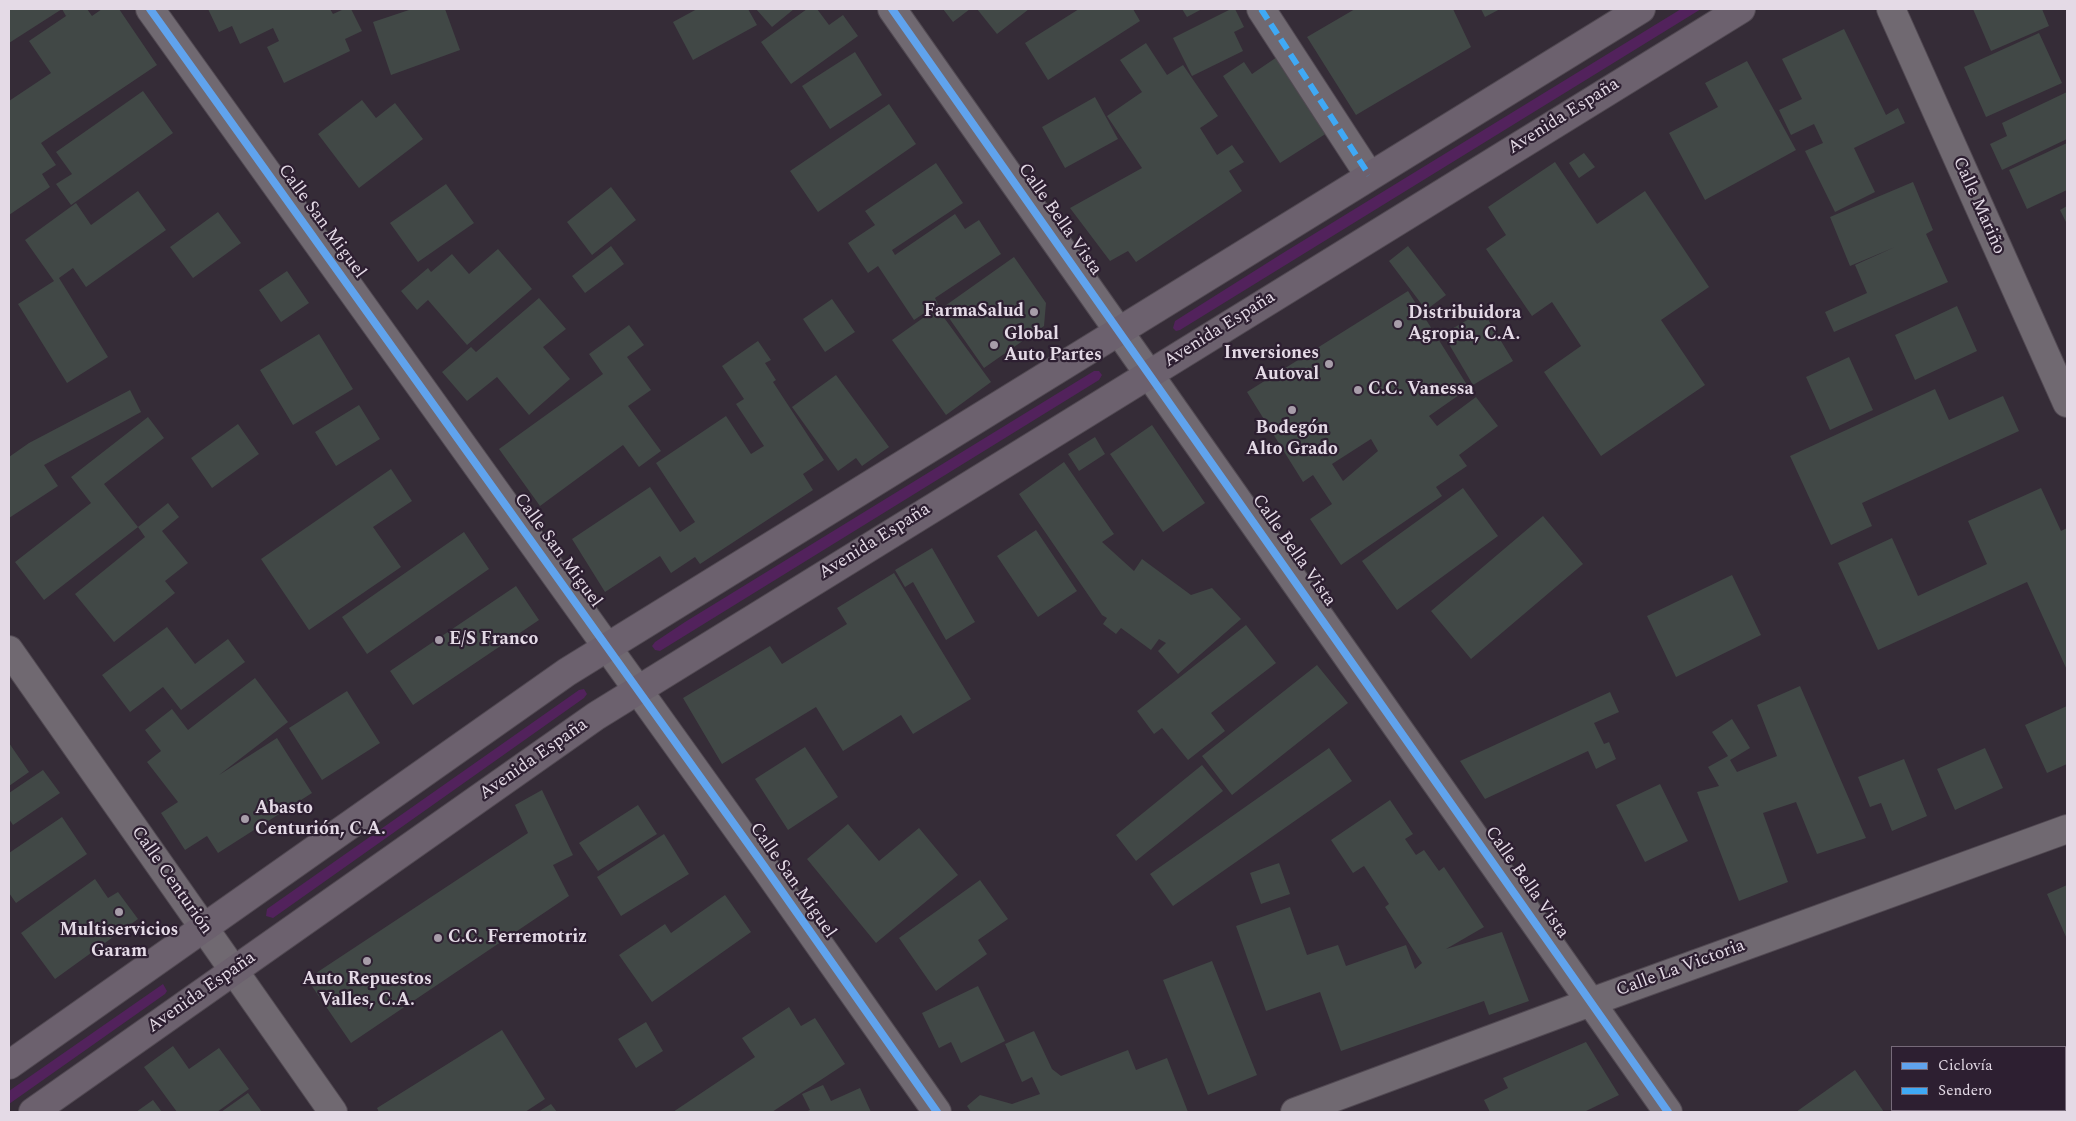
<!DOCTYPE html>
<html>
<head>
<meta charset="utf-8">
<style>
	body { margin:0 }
	#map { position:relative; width:2076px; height:1121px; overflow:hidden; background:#352c37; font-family:Spectral,serif }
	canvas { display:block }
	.frame { position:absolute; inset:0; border:10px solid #e4dae6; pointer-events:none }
	.legend { position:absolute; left:1891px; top:1046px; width:175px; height:65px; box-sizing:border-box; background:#2d1f31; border:1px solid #766a79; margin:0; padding:6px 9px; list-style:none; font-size:15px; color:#e4dae6 }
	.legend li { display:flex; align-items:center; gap:10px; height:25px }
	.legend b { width:25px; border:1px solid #766a79 }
</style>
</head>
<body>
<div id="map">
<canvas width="2076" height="1121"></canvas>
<div class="frame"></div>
<ul class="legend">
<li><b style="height:6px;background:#60a3ed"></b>Ciclovía</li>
<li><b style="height:6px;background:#3fa9f5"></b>Sendero</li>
</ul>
</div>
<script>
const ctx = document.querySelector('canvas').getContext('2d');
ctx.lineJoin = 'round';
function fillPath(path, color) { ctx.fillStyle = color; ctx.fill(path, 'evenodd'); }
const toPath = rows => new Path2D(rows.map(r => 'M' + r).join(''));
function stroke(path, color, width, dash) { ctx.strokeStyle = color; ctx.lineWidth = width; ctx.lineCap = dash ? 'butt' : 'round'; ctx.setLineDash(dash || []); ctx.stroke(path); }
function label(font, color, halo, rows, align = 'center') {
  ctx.font = font + ' Spectral,serif'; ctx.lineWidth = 4.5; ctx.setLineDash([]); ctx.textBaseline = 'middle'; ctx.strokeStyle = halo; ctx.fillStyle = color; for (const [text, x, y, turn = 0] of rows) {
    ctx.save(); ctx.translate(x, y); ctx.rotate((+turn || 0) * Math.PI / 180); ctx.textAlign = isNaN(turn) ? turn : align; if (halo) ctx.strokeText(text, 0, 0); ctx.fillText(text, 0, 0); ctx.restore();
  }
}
fillPath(toPath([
	[1681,9,1701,9,1180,330,1176,331,1173,328,1175,321,1283,253],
	[1094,371,1099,371,1102,375,1099,380,660,651,655,650,652,646,655,642,685,622],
	[584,689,587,694,584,698,273,918,266,916,267,909,579,690],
	[163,984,167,991,165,994,9,1104,9,1091]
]), '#52225c');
fillPath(toPath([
	[9,9,87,9,92,16,102,9,119,9,157,65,41,143,56,165,42,174,50,187,9,215,9,101,51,73,29,41,72,12,66,16,62,9,9,43],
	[208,9,330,9,333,14,344,9,351,9,362,31,345,39,350,51,284,83,267,47,279,41,273,28,240,44,232,26,219,32],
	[412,9,445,9,460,50,391,75,373,22],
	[697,9,748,9,757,25,693,60,673,22],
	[756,9,794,9,772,27],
	[807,9,817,9,829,25,843,15,858,36,791,84,761,42],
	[943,9,970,9,953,22],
	[977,9,1029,9,997,34],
	[1079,9,1133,9,1140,21,1048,80,1025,43],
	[1182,9,1202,9,1187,17],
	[1231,9,1235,9,1244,27,1234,32,1243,51,1192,76,1173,38],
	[1355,9,1453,9,1471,47,1356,115,1307,37],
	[1481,9,1500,9,1485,17],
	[1973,9,2042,9,2049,26,1991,51],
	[1844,29,1886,115,1898,108,1905,123,1854,148,1875,192,1835,212,1805,151,1823,143,1814,124,1791,135,1779,110,1802,99,1782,59],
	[2039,33,2062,83,1986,117,1964,67],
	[1146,43,1167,75,1183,65,1218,116,1200,128,1217,155,1232,145,1244,162,1229,171,1242,191,1136,262,1128,251,1110,261,1070,208,1142,168,1107,116,1142,92,1120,60],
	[855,52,882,95,830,129,802,86],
	[1277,57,1327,133,1280,163,1223,76,1244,62,1252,74],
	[1747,61,1796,150,1705,200,1669,133,1718,107,1705,83],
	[143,91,173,133,71,205,56,184,72,174,56,152],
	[2067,92,2067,139,2002,170,1990,144,2007,136,2002,123],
	[1095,97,1118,139,1065,168,1042,127],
	[362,100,376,118,395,103,423,139,359,188,318,134],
	[889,104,916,144,818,212,790,171],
	[2067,143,2067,190,2027,209,2009,170],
	[1584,153,1595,167,1579,178,1569,163],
	[1555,162,1597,224,1645,191,1709,287,1661,320,1705,385,1601,456,1544,372,1581,346,1552,302,1532,316,1486,249,1506,235,1488,207],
	[936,163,963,203,892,250,895,255,955,214,965,229,979,220,1001,254,935,298,938,304,914,320,878,266,868,273,848,243,875,225,865,211],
	[1913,182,1933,230,1926,234,1948,282,1834,332,1825,312,1867,293,1855,265,1895,247,1850,266,1830,217],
	[446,184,474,223,418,262,390,223],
	[611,187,636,220,592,255,567,222],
	[138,191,166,230,86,287,73,268,59,278,108,357,67,383,18,304,54,281,25,240,76,203,91,225],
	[2067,206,2067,224,2060,210],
	[218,212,241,243,193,278,170,247],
	[611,246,624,264,585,293,572,276],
	[1408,246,1446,295,1426,310,1389,261],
	[498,249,532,289,467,345,428,300,417,310,401,291,428,268,431,272,452,254,469,274],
	[1014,257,1046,303,1044,326,984,368,942,308],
	[287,271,309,303,281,322,259,290],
	[1408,291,1469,388,1429,416,1437,426,1476,397,1498,426,1459,455,1467,466,1436,487,1442,496,1341,565,1310,519,1332,504,1313,475,1303,482,1247,392],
	[1371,439,1378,451,1343,481,1332,464],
	[539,298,566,329,543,347,570,379,529,415,497,377,467,401,442,372,471,347,476,352],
	[832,299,855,332,825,352,803,319],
	[1957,306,1977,351,1915,380,1895,335],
	[937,308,991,382,946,415,892,340],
	[1483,311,1513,361,1473,385,1443,334],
	[629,325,644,345,627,357,651,390,628,406,661,451,639,467,623,445,540,506,499,449,603,374,589,354],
	[319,334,353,389,293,425,260,370],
	[758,341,771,360,765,363,776,380,773,382,824,460,803,474,813,490,700,564,695,557,671,573,660,556,605,592,572,539,650,487,680,532,695,522,656,463,726,416,751,454,764,446,736,404,744,399,722,366],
	[1849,357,1873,410,1830,430,1806,377],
	[836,375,889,447,862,466,856,458,838,471,792,407],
	[1935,389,1949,420,2003,396,2019,431,1862,503,1872,526,1831,545,1790,456],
	[130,390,141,412,44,465,58,486,9,518,9,457,29,443],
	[359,405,380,439,336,466,315,432],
	[148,417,164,438,104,484,138,527,168,503,179,517,162,531,188,563,165,581,175,593,114,642,75,594,145,537,138,527,44,600,15,562,91,503,71,477],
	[238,424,259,454,212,488,191,458],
	[1152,425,1205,503,1163,532,1110,454],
	[1095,437,1105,454,1079,471,1068,454],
	[1064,462,1114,534,1102,542,1134,571,1142,559,1191,595,1212,588,1241,619,1178,674,1158,651,1166,643,1159,639,1151,650,1121,628,1116,634,1103,624,1107,618,1102,615,1019,494],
	[391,469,412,501,373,527,401,567,309,630,261,559],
	[1463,488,1498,536,1397,610,1362,561],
	[2041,488,2061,531,2067,528,2067,670,2027,582,1878,650,1838,563,1892,538,1918,596,1987,564,1968,521],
	[1543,516,1583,564,1471,659,1431,611],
	[1036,530,1077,591,1038,617,997,556],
	[464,532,489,569,367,654,342,617],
	[932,548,975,622,946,640,913,582,905,587,895,570],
	[894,573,971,699,913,734,901,715,843,751,816,707,722,764,683,698,770,646,782,664,847,624,837,608],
	[1732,575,1761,635,1676,677,1647,616],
	[516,586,539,620,413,705,390,671],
	[1246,625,1276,663,1211,713,1225,731,1188,760,1162,728,1154,734,1137,711],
	[167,627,195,664,228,639,245,662,181,710,163,687,130,712,102,675],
	[1317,665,1348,703,1232,795,1202,756],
	[255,678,288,722,219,775,277,738,312,793,218,853,207,836,185,850,161,813,178,802,147,762,161,751,145,730,172,709,188,730],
	[1800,686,1866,838,1817,854,1796,802,1763,813,1788,882,1739,901,1697,792,1719,786,1708,767,1728,756,1712,732,1732,719,1750,748,1730,760,1737,772,1777,756,1757,705],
	[347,691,380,743,322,780,289,728],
	[1610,692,1619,712,1594,723,1604,744,1609,742,1616,759,1596,769,1588,751,1485,799,1460,761],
	[2067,706,2067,764,2047,773,2025,725],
	[9,743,29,772,9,786],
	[805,747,838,797,788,830,755,779],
	[1329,748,1352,781,1173,906,1150,874],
	[1985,748,2003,788,1955,810,1937,769],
	[1904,759,1927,816,1892,831,1881,803,1870,807,1858,777],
	[1202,765,1223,791,1136,861,1116,835],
	[43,770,60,793,13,825,9,819,9,793],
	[1660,784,1688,841,1645,862,1616,805],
	[542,790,573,855,553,865,569,896,351,1043,307,979,528,833,515,805],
	[1390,800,1413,834,1405,839,1416,855,1424,850,1439,871,1444,867,1484,927,1446,949,1502,932,1529,1001,1489,1015,1484,1001,1341,1051,1320,992,1266,1011,1236,926,1290,907,1307,955,1338,945,1346,966,1406,945,1415,969,1422,963,1385,907,1389,904,1364,866,1353,873,1331,840],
	[638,805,657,834,598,871,579,843],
	[62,817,87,854,16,903,9,893,9,853],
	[848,824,879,861,919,828,958,875,876,943,807,859],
	[664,834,689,874,621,916,597,877],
	[1279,863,1290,894,1261,904,1250,873],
	[95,879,108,898,118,892,138,919,55,979,21,933],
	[980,880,1008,919,978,940,987,954,936,991,899,938],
	[2067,885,2067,939,2047,894],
	[725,895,751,932,652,1002,619,955,665,924,671,933],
	[1212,961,1257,1075,1208,1095,1163,980],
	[978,986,1005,1041,961,1063,951,1042,939,1048,922,1013],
	[789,1007,801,1026,815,1018,845,1064,772,1112,673,1112,755,1057,742,1038],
	[646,1022,663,1051,636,1068,618,1039],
	[502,1030,545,1099,525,1112,379,1112,377,1108],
	[1034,1031,1052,1069,1061,1076,1128,1050,1136,1070,1167,1058,1188,1112,971,1112,967,1106,980,1095,1012,1104,1040,1094,1032,1077,1022,1082,1005,1044],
	[1586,1042,1619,1095,1584,1112,1490,1112,1484,1100,1508,1088,1503,1078],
	[173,1046,189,1069,219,1048,249,1089,217,1112,177,1112,144,1067],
	[1855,1070,1884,1112,1796,1112],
	[2067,1075,2067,1112,2038,1112,2037,1110,2065,1110,2065,1077],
	[823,1085,831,1101,860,1088,871,1112,806,1112,810,1110,802,1094],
	[248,1093,262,1112,221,1112],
	[153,1100,162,1112,136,1112],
	[551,1104,557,1112,538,1112]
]), '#414846');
const minor = toPath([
	[150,9,764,866,937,1112],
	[892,9,1668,1112],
	[1261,9,1369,175],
	[1891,9,2067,403],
	[9,650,333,1112],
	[1295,1112,1591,1002,2067,829]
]);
const major = toPath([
	[9,1065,567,672,1641,9],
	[33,1112,596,716,1741,9]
]);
stroke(minor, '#514952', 30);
stroke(major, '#514952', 30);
stroke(minor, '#706971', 28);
stroke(major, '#6c616e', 28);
stroke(toPath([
	[1261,9,1369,175]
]), '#3fa9f5', 6, [12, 6]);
stroke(toPath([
	[150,9,764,866,937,1112],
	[892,9,1668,1112]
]), '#60a3ed', 8);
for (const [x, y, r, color] of [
	[1034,312,5,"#a79da9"],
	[1398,324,5,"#a79da9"],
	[994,345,5,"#a79da9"],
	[1329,364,5,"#a79da9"],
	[1358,390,5,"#a79da9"],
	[1292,410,5,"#a79da9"],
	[439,640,5,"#a79da9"],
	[245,819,5,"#a79da9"],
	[119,912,5,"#a79da9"],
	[438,938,5,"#a79da9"],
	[367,961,5,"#a79da9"]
]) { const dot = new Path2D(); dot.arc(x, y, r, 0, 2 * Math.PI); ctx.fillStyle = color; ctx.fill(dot); stroke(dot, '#2d1f31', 2); }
label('18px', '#e4dae6', '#2d1f31', [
	["Avenida España",1564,117,-32],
	["Calle Mariño",1978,206,66],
	["Calle Bella Vista",1059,220,55],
	["Calle San Miguel",321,222,54],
	["Avenida España",1220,330,-32],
	["Avenida España",875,542,-32],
	["Calle San Miguel",557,551,54],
	["Calle Bella Vista",1293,551,55],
	["Avenida España",534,760,-35],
	["Calle Centurión",171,881,55],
	["Calle San Miguel",792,881,55],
	["Calle Bella Vista",1526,883,55],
	["Calle La Victoria",1681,969,-20],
	["Avenida España",202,993,-35]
]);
label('bold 18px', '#e4dae6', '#2d1f31', [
	["FarmaSalud",1024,312,"right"],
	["Distribuidora",1408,314],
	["Agropia, C.A.",1408,335],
	["Global",1004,335],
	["Auto Partes",1004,356],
	["Inversiones",1319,354,"right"],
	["Autoval",1319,375,"right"],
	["C.C. Vanessa",1368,390],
	["Bodegón",1292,429,"center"],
	["Alto Grado",1292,450,"center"],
	["E/S Franco",449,640],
	["Abasto",255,809],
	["Centurión, C.A.",255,830],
	["Multiservicios",119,931,"center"],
	["Garam",119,952,"center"],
	["C.C. Ferremotriz",448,938],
	["Auto Repuestos",367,980,"center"],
	["Valles, C.A.",367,1001,"center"]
], 'left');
</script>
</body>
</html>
